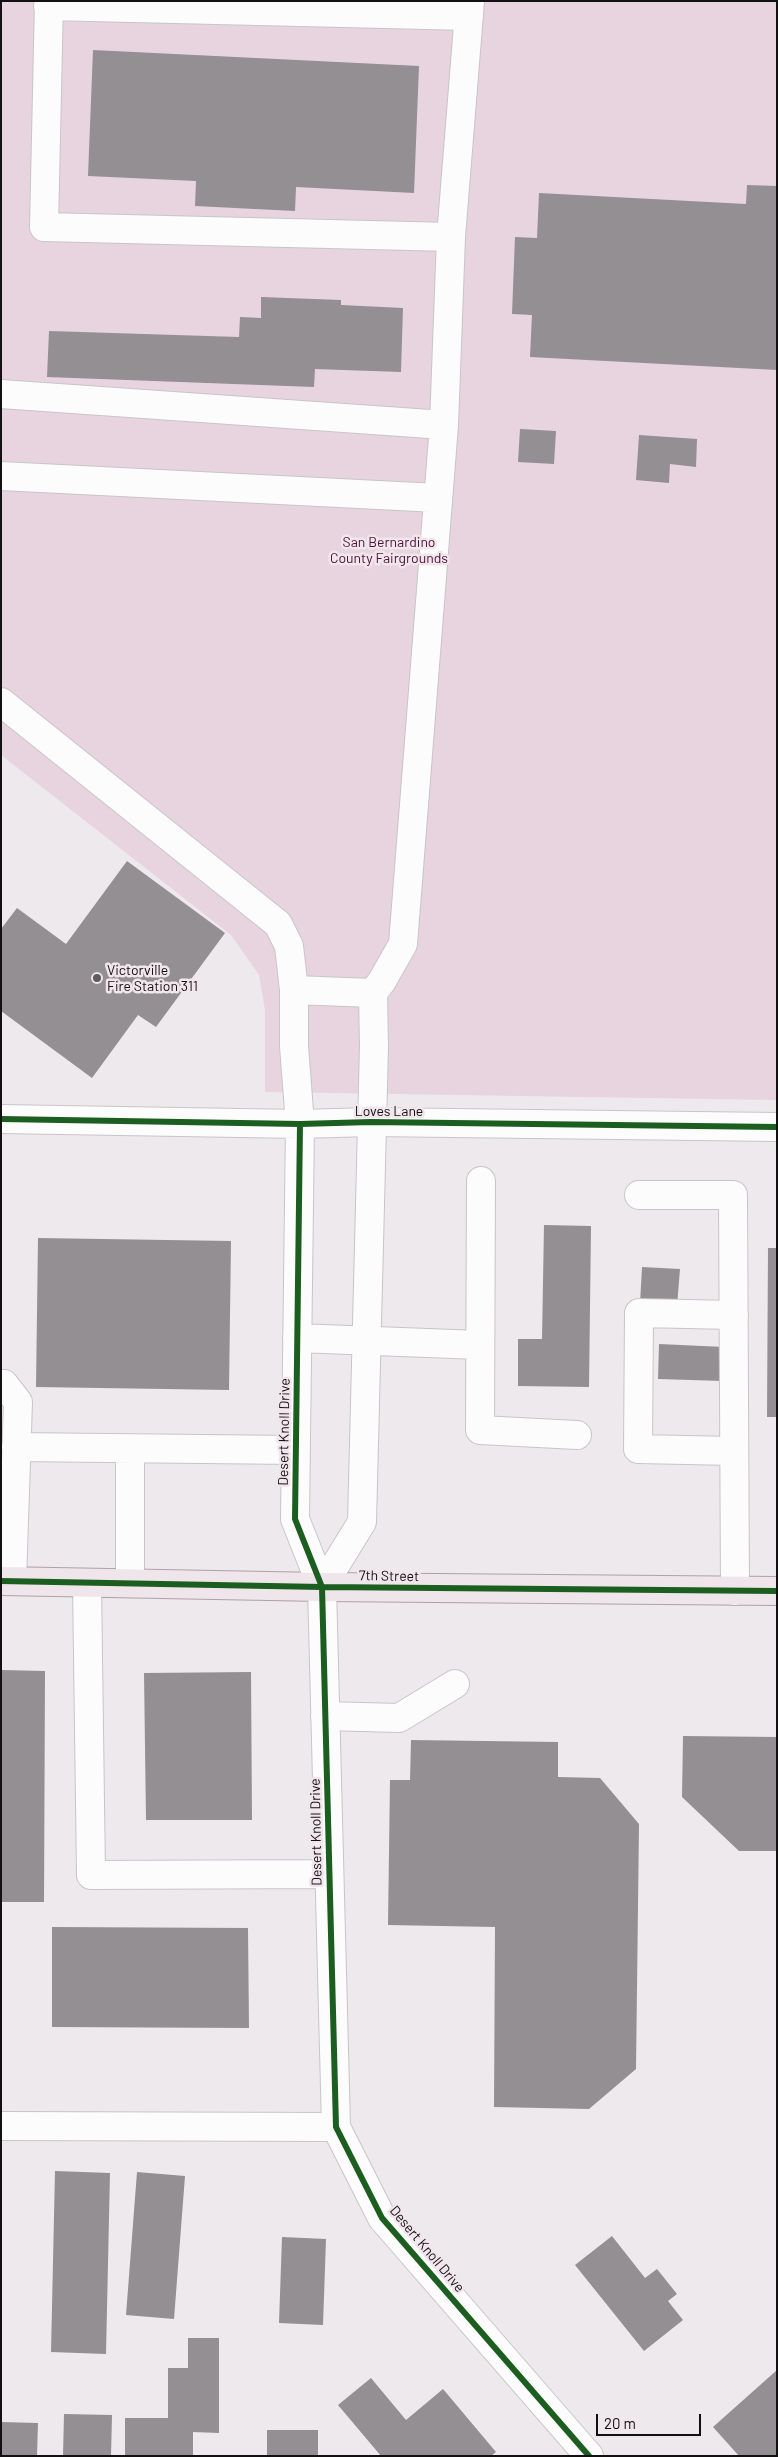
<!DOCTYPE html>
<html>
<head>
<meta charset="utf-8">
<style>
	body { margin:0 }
	#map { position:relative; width:778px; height:2457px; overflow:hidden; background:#eee9ec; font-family:Barlow,sans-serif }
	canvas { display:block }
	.frame { position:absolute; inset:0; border:2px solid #131012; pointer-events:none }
	.scale { position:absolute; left:596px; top:2414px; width:105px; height:22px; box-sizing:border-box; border:2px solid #131012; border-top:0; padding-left:6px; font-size:15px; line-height:18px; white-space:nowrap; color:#131012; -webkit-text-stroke:4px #f1e6ec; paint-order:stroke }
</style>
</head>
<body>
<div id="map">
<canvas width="778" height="2457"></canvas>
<div class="frame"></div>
<div class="scale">20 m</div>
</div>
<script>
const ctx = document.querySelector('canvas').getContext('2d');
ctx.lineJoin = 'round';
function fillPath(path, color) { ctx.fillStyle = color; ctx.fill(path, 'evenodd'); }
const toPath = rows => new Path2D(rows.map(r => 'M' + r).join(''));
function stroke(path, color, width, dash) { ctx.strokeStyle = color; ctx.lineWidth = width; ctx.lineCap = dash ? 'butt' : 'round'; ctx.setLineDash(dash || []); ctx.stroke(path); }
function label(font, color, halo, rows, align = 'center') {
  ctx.font = font + ' Barlow,sans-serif'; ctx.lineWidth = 5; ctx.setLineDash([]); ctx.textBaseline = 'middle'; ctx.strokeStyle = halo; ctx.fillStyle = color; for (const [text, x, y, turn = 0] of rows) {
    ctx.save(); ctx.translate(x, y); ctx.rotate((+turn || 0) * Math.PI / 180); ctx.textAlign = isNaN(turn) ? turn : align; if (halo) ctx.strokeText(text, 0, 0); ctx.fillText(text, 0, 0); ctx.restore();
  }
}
fillPath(toPath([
	[1,1,777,1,777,1100,265,1092,265,1010,259,975,231,935,1,755]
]), '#e8d4df');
fillPath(toPath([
	[93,50,419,66,414,193,296,187,295,211,195,206,196,181,88,176],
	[747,185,777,186,777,370,530,357,532,315,512,314,515,237,537,238,539,193,746,204],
	[261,297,341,300,341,305,403,308,401,372,315,369,314,387,47,377,49,331,239,337,240,317,261,318],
	[520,429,556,431,554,464,518,462],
	[639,435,697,439,696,467,670,464,669,483,636,480],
	[127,861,225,933,156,1027,138,1015,92,1078,1,1011,1,929,17,908,66,944],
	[544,1225,591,1226,589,1387,518,1386,518,1339,542,1339],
	[38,1238,231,1241,229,1390,36,1387],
	[768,1248,777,1248,777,1417,767,1417],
	[642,1267,680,1269,677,1306,640,1304],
	[659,1344,724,1347,723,1381,658,1379],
	[1,1670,45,1671,44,1902,1,1902],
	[251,1672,252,1820,146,1820,144,1673],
	[683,1736,777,1737,777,1851,739,1851,682,1797],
	[411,1740,558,1742,558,1777,600,1778,639,1824,636,2069,589,2109,494,2107,495,1927,388,1925,390,1780,410,1780],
	[52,1927,248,1928,249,2028,52,2027],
	[55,2171,110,2173,106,2354,51,2352],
	[137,2172,185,2176,174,2319,126,2315],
	[612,2236,645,2278,657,2269,677,2294,668,2301,683,2320,644,2351,575,2265],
	[282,2237,326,2239,323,2325,279,2323],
	[188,2338,219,2338,219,2433,193,2432,193,2456,125,2456,125,2418,168,2418,168,2368,188,2368],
	[777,2370,777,2456,739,2456,713,2427],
	[371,2378,406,2420,443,2389,496,2452,491,2456,381,2456,338,2405],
	[64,2414,112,2415,111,2456,63,2456],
	[1,2422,38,2423,37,2456,1,2456],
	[267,2430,318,2430,318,2456,267,2456]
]), '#938f92');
const minor = toPath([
	[49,1,44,227,451,237],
	[48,6,469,16],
	[1,394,444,425,451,237,470,1],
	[1,476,438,498],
	[1,702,278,924,289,946,294,990,294,1046,300,1124,295,1519,322,1587,336,2127,382,2218,589,2456],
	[294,990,373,993],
	[1,1119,300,1124,371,1122,777,1127],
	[481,1181,480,1430,577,1435],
	[639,1195,733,1195,735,1591],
	[734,1315,639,1313,638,1449,734,1451],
	[297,1338,479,1345],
	[1,1384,4,1384,18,1402,12,1581],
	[16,1447,296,1450],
	[87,1583,91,1875,329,1874],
	[130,1583,130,1449],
	[322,1587,362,1522,374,1046,373,993,382,981,403,944,444,425],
	[325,1716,399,1718,455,1684],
	[1,2126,336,2127]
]);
const major = toPath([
	[1,1581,322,1587,777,1591]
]);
stroke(minor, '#c9c5c7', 30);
stroke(major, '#afa0a9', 30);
stroke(minor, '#fcfcfc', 28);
stroke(major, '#eee6ea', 28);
stroke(toPath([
	[1,1119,300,1124,371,1122,777,1127],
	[300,1124,295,1519,322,1587,336,2127,382,2218,589,2456],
	[1,1581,322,1587,777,1591]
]), '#1b5e20', 6);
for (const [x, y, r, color] of [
	[97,978,5,"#605c5e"]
]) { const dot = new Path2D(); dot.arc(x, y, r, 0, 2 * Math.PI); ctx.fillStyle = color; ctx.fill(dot); stroke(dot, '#f1e6ec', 2); }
label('14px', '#4e1239', '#f1e6ec', [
	["San Bernardino",389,542],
	["County Fairgrounds",389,558]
]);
label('14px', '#131012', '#f1e6ec', [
	["Victorville",107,970],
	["Fire Station 311",107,986]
], 'left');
label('14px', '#131012', '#f1e6ec', [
	["Loves Lane",389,1111],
	["Desert Knoll Drive",284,1432,-89],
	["7th Street",389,1576,1],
	["Desert Knoll Drive",316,1832,-91],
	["Desert Knoll Drive",427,2249,50]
]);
</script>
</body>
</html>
